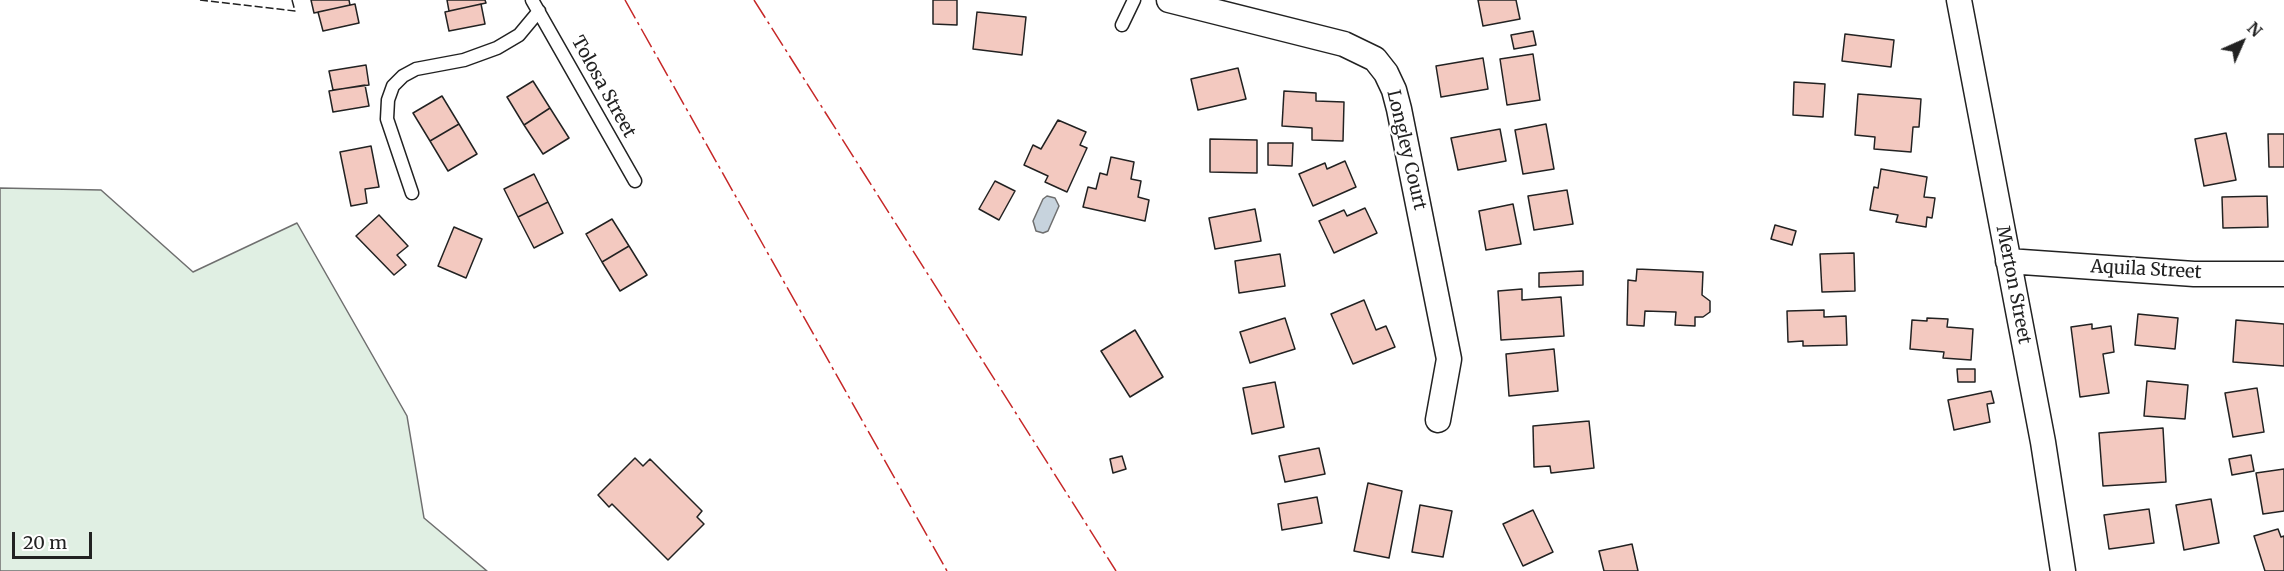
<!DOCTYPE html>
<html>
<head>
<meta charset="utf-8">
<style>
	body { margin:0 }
	#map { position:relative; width:2284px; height:571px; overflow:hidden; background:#fff; font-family:Merriweather,serif }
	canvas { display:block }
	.north { position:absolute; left:2212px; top:12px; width:60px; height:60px; -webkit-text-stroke:4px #fff; paint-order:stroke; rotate:45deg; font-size:16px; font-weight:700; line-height:24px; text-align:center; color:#222 }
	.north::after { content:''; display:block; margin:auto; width:21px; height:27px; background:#222; clip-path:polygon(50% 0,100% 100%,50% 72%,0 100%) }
	.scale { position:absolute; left:12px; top:532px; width:80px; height:27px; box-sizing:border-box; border:3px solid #222; border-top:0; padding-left:8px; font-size:18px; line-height:21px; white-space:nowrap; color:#222; -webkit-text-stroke:4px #fff; paint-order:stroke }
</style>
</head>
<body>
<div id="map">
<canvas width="2284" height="571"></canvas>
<div class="north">N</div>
<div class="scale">20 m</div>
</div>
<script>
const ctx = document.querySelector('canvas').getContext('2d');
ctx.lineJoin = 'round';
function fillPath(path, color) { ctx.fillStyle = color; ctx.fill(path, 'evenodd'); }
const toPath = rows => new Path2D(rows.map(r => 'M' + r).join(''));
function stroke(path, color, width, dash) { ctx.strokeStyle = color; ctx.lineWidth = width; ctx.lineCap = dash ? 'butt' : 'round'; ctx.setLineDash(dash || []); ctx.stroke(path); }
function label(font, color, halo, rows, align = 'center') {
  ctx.font = font + ' Merriweather,serif'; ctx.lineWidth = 4.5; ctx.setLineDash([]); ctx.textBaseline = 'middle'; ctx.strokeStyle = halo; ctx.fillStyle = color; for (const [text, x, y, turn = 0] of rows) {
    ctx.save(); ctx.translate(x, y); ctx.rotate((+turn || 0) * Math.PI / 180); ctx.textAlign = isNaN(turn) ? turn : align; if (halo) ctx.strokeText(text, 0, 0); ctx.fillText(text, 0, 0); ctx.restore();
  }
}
const green = toPath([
	[0,188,101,190,193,272,297,223,407,416,424,518,487,571,0,571,0,188]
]);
fillPath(green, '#e0efe3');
stroke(green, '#6f6f6f', 1.5);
const water = toPath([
	[1047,196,1055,198,1059,206,1048,231,1043,233,1036,231,1033,221,1043,199,1047,196]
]);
fillPath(water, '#c7d3dd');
stroke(water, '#6f6f6f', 1.5);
const building = toPath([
	[311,0,349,0,350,5,314,13,311,0],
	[447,0,485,0,486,3,449,11,447,0],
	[933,0,957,0,957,25,933,24,933,0],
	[1478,0,1516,0,1520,19,1483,26,1478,0],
	[355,4,359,23,323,31,318,12,355,4],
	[481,4,485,24,449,31,445,12,481,4],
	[977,12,1026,17,1022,55,973,49,977,12],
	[1533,31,1536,45,1514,49,1511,35,1533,31],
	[1845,34,1894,40,1891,67,1842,61,1845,34],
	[1533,54,1540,100,1507,105,1500,59,1533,54],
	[1483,58,1488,89,1441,97,1436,66,1483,58],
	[366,65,369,85,333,90,329,71,366,65],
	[1238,68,1246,99,1198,110,1191,79,1238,68],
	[533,81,550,108,524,125,507,97,533,81],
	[1794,82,1825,84,1823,117,1793,115,1794,82],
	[365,85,369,106,333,112,329,91,365,85],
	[1284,91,1316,93,1316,101,1344,102,1343,141,1312,140,1312,128,1282,126,1284,91],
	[1858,94,1921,99,1919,127,1913,127,1911,152,1874,149,1875,137,1855,135,1858,94],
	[442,96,459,124,430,141,413,113,442,96],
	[550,108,569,138,543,154,524,125,550,108],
	[1058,120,1086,132,1080,145,1087,148,1067,192,1045,182,1048,176,1024,165,1033,145,1041,149,1058,120],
	[459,124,477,154,448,171,430,141,459,124],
	[1546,124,1554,169,1523,174,1515,130,1546,124],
	[1500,129,1506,161,1458,170,1451,138,1500,129],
	[2226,133,2236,180,2204,186,2195,139,2226,133],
	[2268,134,2284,134,2284,167,2269,167,2268,134],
	[1210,139,1257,140,1257,173,1210,172,1210,139],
	[1268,143,1293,143,1292,166,1268,165,1268,143],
	[371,146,379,187,365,189,367,203,351,206,340,152,371,146],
	[1111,157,1134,162,1131,179,1141,181,1138,197,1149,200,1145,221,1083,207,1088,187,1096,189,1100,173,1107,175,1111,157],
	[1345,161,1356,187,1313,206,1299,174,1325,163,1327,169,1345,161],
	[1881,169,1927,177,1924,197,1935,198,1932,218,1927,217,1926,227,1896,222,1898,215,1870,210,1874,187,1878,188,1881,169],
	[534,174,548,202,518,217,504,189,534,174],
	[995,181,1015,191,999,220,979,209,995,181],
	[1567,190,1573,224,1534,230,1528,196,1567,190],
	[2267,196,2268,227,2223,228,2222,197,2267,196],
	[548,202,563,233,534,248,518,217,548,202],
	[1513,204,1521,244,1486,250,1479,211,1513,204],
	[1365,208,1377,233,1334,253,1319,221,1344,210,1347,216,1365,208],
	[1255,209,1261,241,1215,249,1209,218,1255,209],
	[379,215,408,246,397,255,406,265,394,275,356,236,379,215],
	[612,219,629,246,602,262,586,234,612,219],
	[1775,225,1796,231,1792,245,1771,239,1775,225],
	[454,227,482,239,466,278,438,266,454,227],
	[629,246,647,275,620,291,602,262,629,246],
	[1854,253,1855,291,1822,292,1820,254,1854,253],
	[1280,254,1285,286,1239,293,1235,261,1280,254],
	[1637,269,1703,272,1702,295,1710,301,1710,312,1703,317,1695,317,1695,326,1675,325,1676,312,1645,311,1644,326,1627,325,1628,280,1636,281,1637,269],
	[1583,271,1583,285,1539,287,1539,273,1583,271],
	[1522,289,1522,300,1561,297,1564,336,1501,340,1498,291,1522,289],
	[1364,300,1376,330,1386,326,1395,347,1353,364,1331,314,1364,300],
	[1824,310,1824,317,1846,316,1847,345,1803,346,1803,341,1788,342,1787,311,1824,310],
	[2138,314,2178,318,2175,349,2135,345,2138,314],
	[1285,318,1295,349,1250,363,1240,332,1285,318],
	[1927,318,1948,319,1947,327,1973,329,1971,360,1943,358,1944,352,1910,349,1912,320,1927,321,1927,318],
	[2236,320,2284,324,2284,366,2233,362,2236,320],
	[2092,324,2092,329,2111,326,2114,352,2103,354,2109,393,2080,397,2071,327,2092,324],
	[1135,330,1163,377,1130,397,1101,351,1135,330],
	[1554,349,1558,391,1509,396,1506,354,1554,349],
	[1957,369,1975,369,1975,382,1958,382,1957,369],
	[2147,381,2188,385,2185,419,2144,416,2147,381],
	[1275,382,1284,427,1252,434,1243,388,1275,382],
	[2257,388,2264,432,2233,437,2225,393,2257,388],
	[1991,391,1994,403,1987,404,1990,422,1954,430,1948,400,1991,391],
	[1589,421,1594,468,1551,473,1550,466,1534,467,1533,426,1589,421],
	[2163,428,2166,482,2103,486,2099,433,2163,428],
	[1319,448,1325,474,1285,482,1279,456,1319,448],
	[2251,455,2254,471,2232,475,2229,459,2251,455],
	[1122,456,1126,469,1113,473,1110,459,1122,456],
	[635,458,643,466,650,459,702,511,697,517,704,524,668,560,612,504,609,507,598,495,635,458],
	[2284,469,2284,511,2263,514,2256,473,2284,469],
	[1368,483,1402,491,1389,558,1354,551,1368,483],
	[1317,497,1322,523,1282,530,1278,504,1317,497],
	[2211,499,2219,543,2184,550,2176,505,2211,499],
	[1420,505,1452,511,1443,557,1412,552,1420,505],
	[2149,509,2154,543,2109,549,2104,515,2149,509],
	[1533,510,1553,552,1523,566,1503,524,1533,510],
	[2278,529,2281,537,2284,536,2284,571,2265,571,2254,536,2278,529],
	[1632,544,1638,571,1604,571,1599,551,1632,544]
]);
fillPath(building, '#f3c9c0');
stroke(building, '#222', 1.5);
const lane = toPath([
	[532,0,635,181],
	[1122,25,1134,0],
	[412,193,387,119,388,100,393,86,403,76,416,69,464,60,497,48,519,35,539,11]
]);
const street = toPath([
	[1169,0,1344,44,1375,59,1386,73,1394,90,1399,109,1449,359,1438,420],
	[1959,0,2043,442,2063,571],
	[2008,261,2194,274,2284,274]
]);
stroke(lane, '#222', 15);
stroke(street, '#222', 27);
stroke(lane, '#fff', 12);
stroke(street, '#fff', 24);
stroke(toPath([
	[200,0,295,11,292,0]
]), '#222', 1.5, [8, 3]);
stroke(toPath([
	[625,0,947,571],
	[754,0,1116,571]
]), '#c62828', 1.5, [21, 4.5, 3, 4.5]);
label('18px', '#222', '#fff', [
	["Tolosa Street",603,87,61],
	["Longley Court",1406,150,77],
	["Aquila Street",2146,270,3],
	["Merton Street",2013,285,79]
]);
</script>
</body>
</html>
